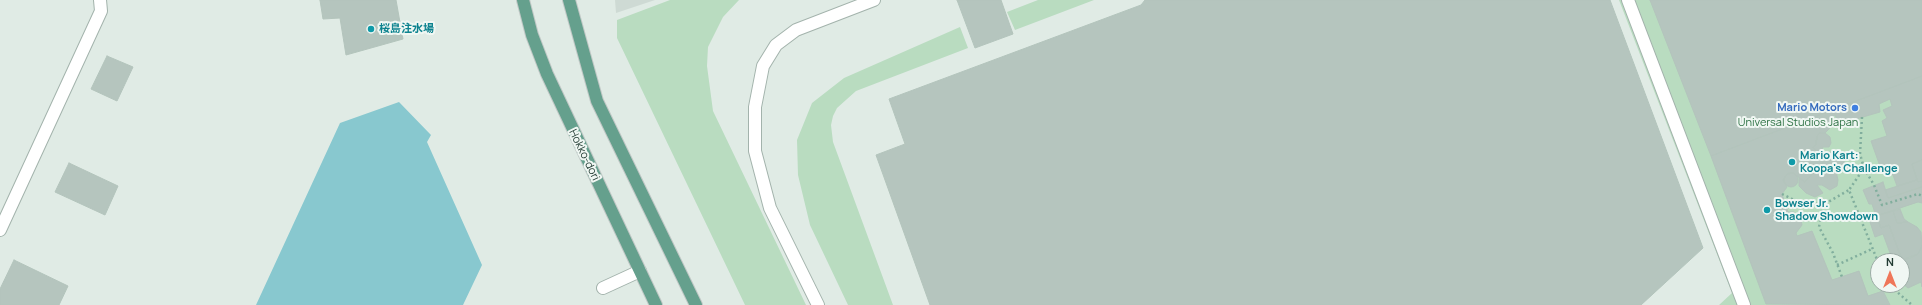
<!DOCTYPE html>
<html>
<head>
<meta charset="utf-8">
<style>
	body { margin:0 }
	#map { position:relative; width:1922px; height:305px; overflow:hidden; background:#e0ebe5; font-family:Manrope,sans-serif }
	canvas { display:block }
	.north { position:absolute; left:1870px; top:253px; width:40px; height:40px; box-sizing:border-box; background:#f0f7f3; border:1px solid #9daca6; border-radius:50%; rotate:0deg; font-size:11px; font-weight:700; line-height:16px; text-align:center; color:#213b32 }
	.north::after { content:''; display:block; margin:auto; width:14px; height:18px; background:#ef7659; clip-path:polygon(50% 0,100% 100%,50% 72%,0 100%) }
</style>
</head>
<body>
<div id="map">
<canvas width="1922" height="305"></canvas>
<div class="north">N</div>
</div>
<script>
const ctx = document.querySelector('canvas').getContext('2d');
ctx.lineJoin = 'round';
function fillPath(path, color) { ctx.fillStyle = color; ctx.fill(path, 'evenodd'); }
const toPath = rows => new Path2D(rows.map(r => 'M' + r).join(''));
function stroke(path, color, width, dash) { ctx.strokeStyle = color; ctx.lineWidth = width; ctx.lineCap = dash ? 'butt' : 'round'; ctx.setLineDash(dash || []); ctx.stroke(path); }
function label(font, color, halo, rows, align = 'center') {
  ctx.font = font + ' Manrope,"Noto Sans JP",sans-serif'; ctx.lineWidth = 4; ctx.setLineDash([]); ctx.textBaseline = 'middle'; ctx.strokeStyle = halo; ctx.fillStyle = color; for (const [text, x, y, turn = 0] of rows) {
    ctx.save(); ctx.translate(x, y); ctx.rotate((+turn || 0) * Math.PI / 180); ctx.textAlign = isNaN(turn) ? turn : align; if (halo) ctx.strokeText(text, 0, 0); ctx.fillText(text, 0, 0); ctx.restore();
  }
}
fillPath(toPath([
	[615,0,655,0,616,13]
]), '#cedad4');
fillPath(toPath([
	[670,0,739,0,723,17,708,47,707,66,713,111,806,305,745,305,617,38,617,20],
	[1038,0,1094,0,1015,30,1007,12],
	[1619,0,1922,0,1922,305,1719,305,1732,293],
	[1878,261,1902,261,1902,285,1878,285],
	[960,27,968,48,856,91,837,108,833,116,831,125,833,142,893,305,848,305,810,225,798,175,797,140,812,103,844,78]
]), '#b9dcc0');
fillPath(toPath([
	[399,102,431,135,427,142,482,265,463,305,256,305,340,123]
]), '#88c8cf');
const building = toPath([
	[320,0,396,0,403,39,346,55,340,18,323,19,320,0],
	[957,0,1001,0,1013,34,975,48,957,0],
	[1145,0,1610,0,1703,248,1641,305,930,305,876,155,905,144,889,99,1141,5,1145,0],
	[1650,0,1922,0,1922,76,1711,156,1650,0],
	[107,56,133,67,117,101,91,89,107,56],
	[1922,76,1922,160,1912,164,1917,180,1897,186,1893,175,1881,169,1871,141,1887,136,1882,121,1887,118,1883,110,1892,106,1890,99,1879,104,1880,112,1839,124,1835,115,1830,117,1833,125,1825,133,1820,133,1817,136,1816,144,1813,148,1820,153,1822,151,1829,156,1805,182,1793,173,1787,174,1783,180,1787,187,1782,194,1788,212,1794,212,1801,219,1802,225,1796,233,1797,236,1812,231,1832,280,1859,271,1868,296,1883,291,1890,305,1766,304,1711,156,1922,76],
	[1820,133,1825,133,1830,137,1831,143,1829,147,1823,147,1820,153,1813,148,1816,144,1817,136,1820,133],
	[1834,152,1841,156,1845,163,1836,171,1838,180,1837,186,1830,190,1822,185,1817,185,1823,193,1815,197,1806,193,1799,186,1799,178,1805,182,1829,156,1825,153,1834,152],
	[1922,160,1922,181,1918,182,1912,164,1922,160],
	[69,163,118,186,105,215,55,192,69,163],
	'1784 180a7 7 0 1 1 14 0a7 7 0 1 1-14 0Z',
	[1917,180,1918,182,1922,181,1922,187,1888,198,1885,190,1917,180],
	[1883,182,1888,198,1922,187,1922,203,1918,202,1876,216,1872,204,1869,204,1863,190,1883,182],
	[1900,209,1904,219,1908,222,1897,223,1893,211,1900,209],
	[1893,211,1897,223,1908,222,1917,227,1921,232,1922,246,1918,254,1910,258,1902,260,1889,225,1881,228,1876,216,1893,211],
	[1876,216,1881,228,1889,225,1906,270,1902,271,1902,261,1893,261,1883,234,1875,237,1869,219,1876,216],
	[1922,246,1922,287,1921,282,1908,288,1902,283,1902,271,1906,270,1902,260,1918,254,1922,246],
	[14,260,68,286,59,305,0,305,0,289,14,260]
]);
fillPath(building, '#b5c5be');
stroke(building, '#b3c4bc', 1);
const lane = toPath([
	[1628,0,1744,305],
	[603,288,640,271],
	[818,305,770,208,755,151,755,107,763,66,776,45,796,30,874,0]
]);
const street = toPath([
	[0,230,101,11,100,0]
]);
const primary = toPath([
	[523,0,532,35,547,74,656,305],
	[569,0,597,101,696,305]
]);
stroke(lane, '#a3b3ac', 14);
stroke(street, '#a3b3ac', 14);
stroke(primary, '#c1c8c6', 14);
stroke(toPath([
	[1862,117,1860,154,1864,168,1849,190,1878,262],
	[1864,168,1874,185,1882,205,1918,194,1922,196],
	[1782,194,1794,200,1823,205,1849,190],
	[1823,205,1819,227,1833,253,1842,277],
	[1837,265,1872,249],
	[1892,285,1896,291,1912,305]
]), '#81ae9d', 2.5, [2, 3]);
stroke(lane, '#fff', 12);
stroke(street, '#fff', 12);
stroke(primary, '#65a08d', 12);
for (const [x, y, r, color] of [
	[371,29,4,"#0f9aa8"],
	[1855,108,4,"#3f7fe0"],
	[1792,162,4,"#0f9aa8"],
	[1767,210,4,"#0f9aa8"]
]) { const dot = new Path2D(); dot.arc(x, y, r, 0, 2 * Math.PI); ctx.fillStyle = color; ctx.fill(dot); stroke(dot, '#f0f7f3', 1.5); }
label('bold 11px', '#0d838f', '#f0f7f3', [
	["桜島注水場",379,29],
	["Mario Kart:",1800,156],
	["Koopa's Challenge",1800,169],
	["Bowser Jr.",1775,204],
	["Shadow Showdown",1775,217]
], 'left');
label('bold 11px', '#366cbe', '#f0f7f3', [
	["Mario Motors",1847,108]
], 'right');
label('11px', '#2c7143', '#f0f7f3', [
	["Universal Studios Japan",1798,123]
]);
label('11px', '#213b32', '#f0f7f3', [
	["Hokko-dori",584,155,64]
]);
</script>
</body>
</html>
